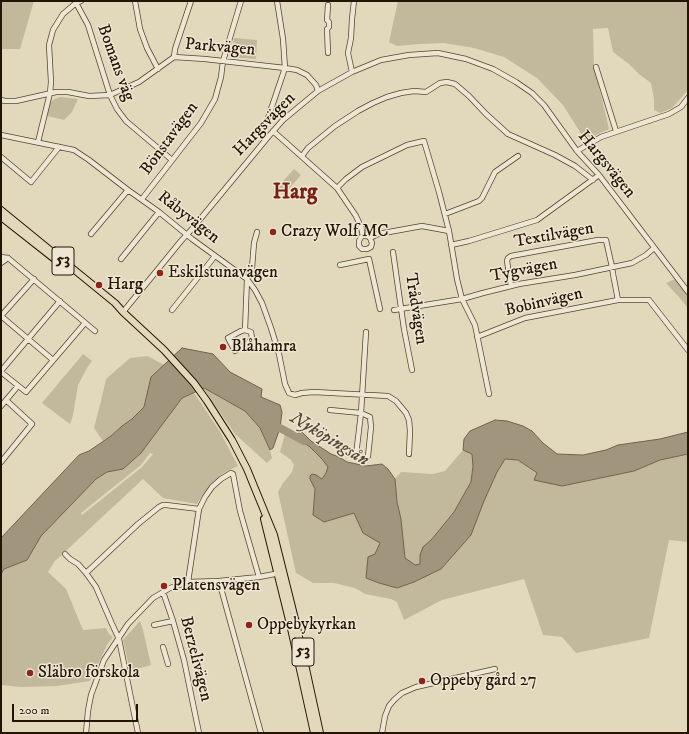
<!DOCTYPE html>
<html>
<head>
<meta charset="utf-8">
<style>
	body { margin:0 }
	#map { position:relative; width:689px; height:734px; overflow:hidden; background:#e2d9bc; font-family:"IM FELL DW Pica",serif }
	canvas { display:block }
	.frame { position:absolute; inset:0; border:2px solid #241402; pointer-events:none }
	.scale { position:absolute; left:12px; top:704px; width:126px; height:18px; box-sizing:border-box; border:2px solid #241402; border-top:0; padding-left:5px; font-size:12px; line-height:14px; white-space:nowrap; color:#241402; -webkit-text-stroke:3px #ece6d3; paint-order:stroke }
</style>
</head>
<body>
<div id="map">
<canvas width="689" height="734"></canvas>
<div class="frame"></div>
<div class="scale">200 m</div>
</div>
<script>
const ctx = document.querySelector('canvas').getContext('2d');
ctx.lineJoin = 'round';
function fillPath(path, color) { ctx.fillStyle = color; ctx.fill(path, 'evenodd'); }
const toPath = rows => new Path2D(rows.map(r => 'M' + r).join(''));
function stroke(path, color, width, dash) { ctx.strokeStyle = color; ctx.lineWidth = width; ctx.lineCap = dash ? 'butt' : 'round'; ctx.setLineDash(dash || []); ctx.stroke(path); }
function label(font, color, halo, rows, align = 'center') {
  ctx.font = font + ' "IM FELL DW Pica",serif'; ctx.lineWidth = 3; ctx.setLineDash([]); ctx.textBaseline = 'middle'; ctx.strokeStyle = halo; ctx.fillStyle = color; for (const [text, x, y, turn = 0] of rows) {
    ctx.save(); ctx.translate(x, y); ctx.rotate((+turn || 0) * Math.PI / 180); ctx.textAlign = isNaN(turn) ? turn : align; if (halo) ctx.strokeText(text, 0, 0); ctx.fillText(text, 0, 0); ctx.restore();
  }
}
fillPath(toPath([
	[1,1,34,1,20,49,1,49],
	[398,1,688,1,688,90,672,108,660,113,654,110,654,99,651,83,639,74,630,65,613,52,608,28,593,29,594,66,609,129,585,140,563,105,537,78,504,57,474,48,444,43,420,44,397,46,389,42],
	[234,38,257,40,256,59,231,57],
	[60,97,78,99,72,112,64,120,47,116,50,103,53,100],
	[294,169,301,175,284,194,277,188],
	[675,279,688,295,688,308,678,296,666,283],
	[83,354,92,361,87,368,78,385,73,415,70,424,42,403],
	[148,356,164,365,151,377,144,407,132,419,122,426,111,436,103,441,94,428,101,401,106,379,130,358],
	[203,388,245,411,260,429,270,450,272,458,267,463,235,434],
	[194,393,219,430,238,466,222,474,203,494,197,504,163,498,143,479,55,561,48,572,66,589,83,630,106,628,109,634,113,637,107,645,90,681,57,686,21,687,1,685,1,574,4,569,41,536,96,479,107,472,123,469,141,453,182,398],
	[150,453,153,454,142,467,82,515,81,513,141,465],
	[285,434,296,437,310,447,322,459,328,467,326,473,322,480,310,479,315,489,313,515,324,522,354,513,363,533,380,543,366,578,379,583,397,588,414,582,441,569,471,535,484,501,497,472,505,459,518,460,537,474,535,480,562,486,634,471,660,460,688,454,688,542,669,540,649,638,576,653,562,637,543,635,524,579,442,600,404,620,397,602,391,599,365,594,355,588,334,583,313,583,296,573,278,492,283,483,292,472,294,465,291,460,280,452],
	[463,450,472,454,473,466,471,482,463,496,454,512,432,539,423,547,420,564,415,565,405,558,401,519,397,502,395,479,401,472,433,474,445,471],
	[140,621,143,630,151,665,130,671,123,640]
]), '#c2b89c');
const water = toPath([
	[182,348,213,354,230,372,262,389,261,397,280,405,282,412,280,428,273,448,270,450,260,428,245,411,204,388,182,398,141,453,123,469,107,472,96,479,41,536,27,560,4,569,1,574,1,538,79,455,89,451,111,436,122,426,132,419,144,407,151,377,182,348],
	[495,420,507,421,523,426,532,431,543,443,557,454,583,455,606,450,618,445,660,439,688,432,688,454,660,460,634,471,562,486,534,480,537,473,518,460,505,459,497,472,484,501,471,535,441,569,414,582,397,588,379,583,366,578,368,557,375,554,380,543,363,533,354,513,324,522,313,515,315,489,310,479,310,476,312,474,316,475,322,479,326,473,328,467,322,459,310,447,296,437,300,430,311,441,331,454,339,457,347,462,366,466,382,464,388,469,395,479,397,502,401,519,405,558,415,565,420,564,420,555,423,547,432,539,454,512,463,496,471,482,473,466,472,454,463,450,464,439,470,431,495,420]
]);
fillPath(water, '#a1967d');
stroke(water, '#6f624c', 1);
stroke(toPath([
	[269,426,280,428,304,441]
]), '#a1967d', 8);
const minor = toPath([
	[75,1,88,25,110,95,117,109,126,121,172,160],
	[135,1,140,29,147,48,158,69],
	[328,53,327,29,329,27,329,22,327,20,328,5],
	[174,57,175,49,191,1],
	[596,67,616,131],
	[352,72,348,53,351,38,352,19,354,1],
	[1,100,5,101,16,101,56,92,68,92,89,96,110,95,139,82,174,57,205,59,285,68,297,70,307,75,316,85,318,91],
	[268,118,285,68,283,39,277,1],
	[273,131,337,188,356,216,361,227,363,236],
	[1,135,74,150,89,160,128,190,159,212,192,239,247,279,255,290,262,303,271,328,279,354,285,384,289,393,295,395,302,393,314,392,388,396,396,401,406,413,409,420,410,431,409,454],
	[38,142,50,93,51,82,49,45,53,30,63,14,76,3,81,1],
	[577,151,601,137,669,114,681,107,688,98],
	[302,156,308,148,335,126,358,111,373,103,387,97,401,93,414,91,426,92,440,83,447,82,455,84,469,96,486,114,508,134,555,155,575,166,593,180],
	[1,157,31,182,59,147],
	[337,188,346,179,362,167,407,145,424,141,439,192,449,231,457,279,462,299,475,325,489,394],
	[142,199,201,123,215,99,221,77,223,61,241,1],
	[445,214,479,201,482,198,495,172,518,156],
	[91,234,128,190],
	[363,236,367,236,370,238,378,234,422,226,449,231],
	[363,236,361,237,359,241,359,246,362,249,367,249],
	[451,245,469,241,537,220,599,175],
	[367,249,371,247,372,243,370,238],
	[393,252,404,329,412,370],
	[1,257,8,258,95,331],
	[121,259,159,212],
	[1,263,8,258],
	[340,265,369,259,380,309],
	[511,286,507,261,508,258,511,256,598,240,606,240,612,267,613,274,618,300],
	[172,310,215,256],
	[394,310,462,299,483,293,519,284,575,275,632,263,646,255,654,248],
	[123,312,181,241,192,229,268,137,283,120,301,105,318,91,352,72,381,60,409,55,438,53,466,59,493,69,516,82,532,93,544,105,577,151,599,175,688,292],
	[1,316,53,360],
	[1,316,34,279],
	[245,330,251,332,252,338,248,343,235,351,228,338,241,331,245,330,247,279,252,268,254,243,257,232],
	[477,337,525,318,618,300,649,300,688,350],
	[1,371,60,301],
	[1,372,26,392,85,323],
	[1,406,18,386],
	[330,410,361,413,370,417,371,427,368,456],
	[356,455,361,413,366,332],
	[1,462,32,424,6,400],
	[65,554,70,559,78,564,86,573,96,587,112,624,119,639,138,733],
	[86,573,138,524,159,507,163,505,166,505,199,509],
	[219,581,261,733],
	[188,582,199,509,205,497,212,487,221,479,231,473,233,474,240,511,259,577],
	[163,592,173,621,184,660,199,733],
	[154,625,173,621],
	[163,647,168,664],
	[86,733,88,711,91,695,104,660,128,624,153,598,170,588,188,582,219,581,259,577,280,573],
	[382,733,385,716,389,706,394,700,402,693,416,687,495,669]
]);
const major = toPath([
	[1,210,115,303,123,312,164,350,194,383,207,401,232,440,247,469,274,535,296,623,320,733],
	[1,217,57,261],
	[264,519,290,624,314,733]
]);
stroke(minor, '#544530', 6);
stroke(major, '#241402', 8);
stroke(minor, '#ece6d3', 4.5);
stroke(major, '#e2d9bc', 6);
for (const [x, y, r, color] of [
	[273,232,4,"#8f2418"],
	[160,273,4,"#8f2418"],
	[99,285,4,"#8f2418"],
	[223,347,4,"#8f2418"],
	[164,586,4,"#8f2418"],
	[249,625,4,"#8f2418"],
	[30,673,4,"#8f2418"],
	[422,681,4,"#8f2418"]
]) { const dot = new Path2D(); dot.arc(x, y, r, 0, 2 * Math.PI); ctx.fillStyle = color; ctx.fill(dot); stroke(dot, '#ece6d3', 1.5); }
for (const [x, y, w] of [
	[63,261,22],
	[303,652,22]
]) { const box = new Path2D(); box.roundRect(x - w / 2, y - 14, w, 28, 3); ctx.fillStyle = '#ece6d3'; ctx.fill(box); stroke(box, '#241402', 1); }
label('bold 16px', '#241402', null, [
	["53",63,261],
	["53",303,652]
]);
label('17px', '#241402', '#ece6d3', [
	["Parkvägen",220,48,5],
	["Bomans väg",115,63,70],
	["Hargsvägen",265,125,-46],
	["Bönstavägen",170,139,-54],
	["Hargsvägen",606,165,51],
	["Råbyvägen",188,218,38],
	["Textilvägen",554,236,-10],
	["Tygvägen",524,271,-11],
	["Bobinvägen",544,303,-13],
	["Trådvägen",415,309,81],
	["Berzelivägen",195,659,76]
]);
label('17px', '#241402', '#ece6d3', [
	["Crazy Wolf MC",281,232],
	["Eskilstunavägen",168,273],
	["Harg",107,285],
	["Blåhamra",231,347],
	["Platensvägen",172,586],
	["Oppebykyrkan",257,625],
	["Släbro förskola",38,673],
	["Oppeby gård 27",430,681]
], 'left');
label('italic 18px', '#564833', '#ece6d3', [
	["Nyköpingsån",329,440,31]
]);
label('bold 21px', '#7a1f14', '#ece6d3', [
	["Harg",295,194]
]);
</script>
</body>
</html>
